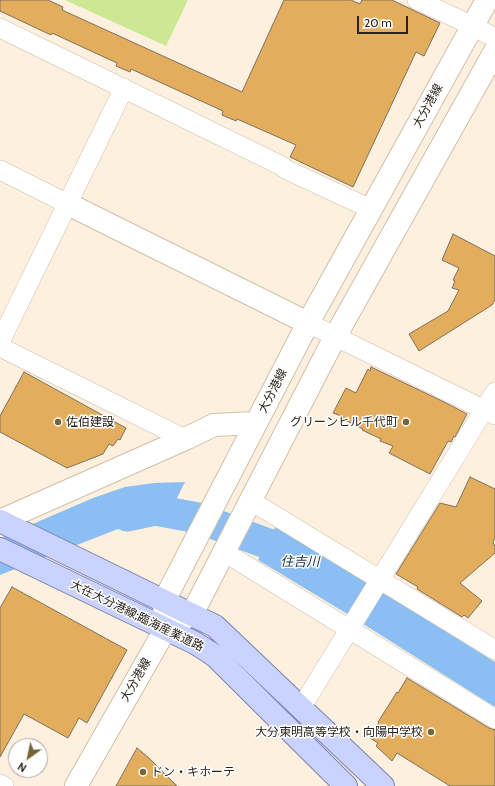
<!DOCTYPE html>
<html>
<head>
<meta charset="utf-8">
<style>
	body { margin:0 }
	#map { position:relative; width:495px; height:786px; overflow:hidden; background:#fef0df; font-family:Cabin,sans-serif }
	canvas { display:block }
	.north { position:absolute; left:8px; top:738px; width:40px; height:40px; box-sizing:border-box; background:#fff; border:1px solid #a9a7a4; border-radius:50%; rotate:213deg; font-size:11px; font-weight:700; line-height:16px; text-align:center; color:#29231b }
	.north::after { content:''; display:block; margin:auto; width:14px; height:18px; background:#776533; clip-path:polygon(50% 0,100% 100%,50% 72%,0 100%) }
	.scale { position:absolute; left:357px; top:16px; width:51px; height:18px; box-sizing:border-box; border:2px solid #29231b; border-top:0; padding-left:5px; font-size:12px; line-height:14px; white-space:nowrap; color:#29231b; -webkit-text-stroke:3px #fff; paint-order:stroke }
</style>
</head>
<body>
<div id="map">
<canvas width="495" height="786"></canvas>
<div class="north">N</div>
<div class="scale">20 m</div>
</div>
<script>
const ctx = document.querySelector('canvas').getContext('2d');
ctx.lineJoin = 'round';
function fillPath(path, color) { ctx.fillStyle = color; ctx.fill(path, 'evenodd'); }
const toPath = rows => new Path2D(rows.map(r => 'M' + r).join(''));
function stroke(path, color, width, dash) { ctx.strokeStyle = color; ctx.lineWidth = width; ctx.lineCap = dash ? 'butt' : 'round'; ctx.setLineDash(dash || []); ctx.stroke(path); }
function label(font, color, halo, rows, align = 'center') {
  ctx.font = font + ' Cabin,"Noto Sans JP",sans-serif'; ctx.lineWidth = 3; ctx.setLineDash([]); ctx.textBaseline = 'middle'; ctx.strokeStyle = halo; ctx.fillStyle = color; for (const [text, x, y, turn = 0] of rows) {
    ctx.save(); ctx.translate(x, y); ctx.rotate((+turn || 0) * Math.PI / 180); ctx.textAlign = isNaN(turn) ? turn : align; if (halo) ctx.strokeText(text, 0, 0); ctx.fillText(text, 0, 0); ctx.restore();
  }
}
fillPath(toPath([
	[65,0,188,0,166,46]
]), '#cde892');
fillPath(toPath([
	[185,482,165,522,144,524,118,529,0,575,0,538,93,498,125,487,154,483],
	[276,526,495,662,495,707,349,615,258,560]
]), '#8bbef3');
stroke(toPath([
	[127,516,155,510,198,518,274,546,304,565]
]), '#8bbef3', 31);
const building = toPath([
	[0,0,48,0,63,7,62,10,242,92,284,0,351,0,360,4,362,0,392,0,440,23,424,56,416,52,389,110,353,187,290,157,296,145,237,119,236,121,222,115,223,111,131,69,130,72,116,66,117,63,52,33,51,35,0,11,0,0],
	[453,234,495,256,495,300,492,305,419,351,409,334,448,311,459,290,452,288,455,281,453,280,459,268,442,260,453,234],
	[371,367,444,402,467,414,455,437,454,436,451,442,448,441,430,474,389,453,393,446,380,441,381,439,362,430,363,429,343,419,344,417,333,413,346,388,356,393,368,369,370,371,371,367],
	[24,372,126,428,120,440,118,439,113,446,109,444,103,454,67,468,0,432,0,416,24,372],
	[470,477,495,489,495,538,493,542,495,547,495,553,460,583,482,601,468,618,464,615,462,617,417,589,418,587,396,574,440,503,456,507,470,477],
	[12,587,127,650,87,723,79,718,68,738,24,714,0,757,0,608,12,587],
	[407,678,489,728,495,730,495,786,450,786,397,753,392,761,376,746,378,743,370,738,379,722,378,722,397,692,398,693,407,678],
	[137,748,149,758,177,786,116,786,137,748]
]);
fillPath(building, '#e3ad5e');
stroke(building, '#7f705d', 1);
const street = toPath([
	[417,0,473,26,495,38],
	[0,28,280,165,287,170,371,209],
	[0,170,68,204],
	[308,323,495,415],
	[0,342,124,88],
	[0,347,185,439],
	[251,501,495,650],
	[224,552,495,719],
	[301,708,495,392],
	[0,784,4,786]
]);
const secondary = toPath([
	[68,204,308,323],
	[0,521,185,439,214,425,256,423],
	[175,624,192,614,335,337,495,51],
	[76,786,165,630,164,601,308,323,487,0]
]);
const primary = toPath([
	[0,521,215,626,383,786],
	[0,549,195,643,206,650,215,656,346,786]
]);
stroke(street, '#d0c0aa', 20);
stroke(secondary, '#d0c0aa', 24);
stroke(primary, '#7b82af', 24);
stroke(street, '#fff', 19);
stroke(secondary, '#fff', 22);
stroke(primary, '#cad3ff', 22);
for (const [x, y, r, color] of [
	[58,422,4,"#776533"],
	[406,422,4,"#776533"],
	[431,732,4,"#776533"],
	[143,772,4,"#776533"]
]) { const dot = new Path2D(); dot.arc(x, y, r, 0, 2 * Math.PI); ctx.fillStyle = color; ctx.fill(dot); stroke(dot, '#fff', 1.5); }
label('12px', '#29231b', '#fff', [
	["大分港線",428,106,-61],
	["大分港線",273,391,-63],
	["大在大分港線;臨海産業道路",137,616,26],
	["大分港線",136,680,-60]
]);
label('12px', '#29231b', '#fff', [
	["佐伯建設",66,422],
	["グリーンヒル千代町",398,422,"right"],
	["大分東明高等学校・向陽中学校",423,732,"right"],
	["ドン・キホーテ",151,772]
], 'left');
label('italic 13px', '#0f2b44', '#fff', [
	["住吉川",300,562]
]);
</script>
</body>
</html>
